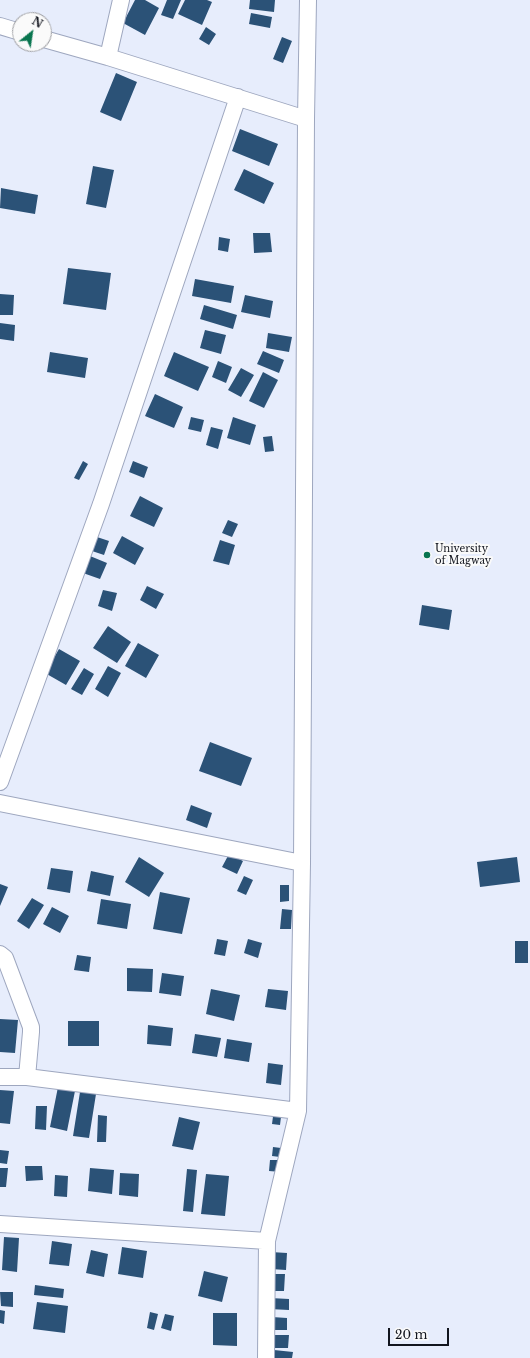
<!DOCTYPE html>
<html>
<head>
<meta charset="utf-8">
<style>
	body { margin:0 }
	#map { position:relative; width:530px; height:1358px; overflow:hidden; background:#e7edfc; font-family:"Libre Baskerville",serif }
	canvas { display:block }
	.north { position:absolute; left:12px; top:12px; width:40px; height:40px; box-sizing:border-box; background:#fafafa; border:1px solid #9d9ea2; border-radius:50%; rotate:30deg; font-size:11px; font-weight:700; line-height:16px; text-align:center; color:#12151e }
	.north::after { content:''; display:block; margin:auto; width:14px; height:18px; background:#09754f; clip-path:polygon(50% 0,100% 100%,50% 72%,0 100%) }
	.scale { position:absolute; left:388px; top:1328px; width:61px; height:18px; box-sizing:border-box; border:2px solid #12151e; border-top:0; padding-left:5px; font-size:12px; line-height:14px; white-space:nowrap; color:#12151e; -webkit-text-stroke:3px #fafafa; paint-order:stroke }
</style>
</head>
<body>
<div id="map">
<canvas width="530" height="1358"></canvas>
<div class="north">N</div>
<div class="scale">20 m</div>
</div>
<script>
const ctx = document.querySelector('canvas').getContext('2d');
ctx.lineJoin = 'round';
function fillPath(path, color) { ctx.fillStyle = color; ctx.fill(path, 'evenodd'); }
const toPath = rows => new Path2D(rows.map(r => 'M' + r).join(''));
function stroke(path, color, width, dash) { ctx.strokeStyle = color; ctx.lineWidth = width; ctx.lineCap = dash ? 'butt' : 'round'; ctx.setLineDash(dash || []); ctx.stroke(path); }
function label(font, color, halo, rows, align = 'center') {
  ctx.font = font + ' "Libre Baskerville",serif'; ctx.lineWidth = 4; ctx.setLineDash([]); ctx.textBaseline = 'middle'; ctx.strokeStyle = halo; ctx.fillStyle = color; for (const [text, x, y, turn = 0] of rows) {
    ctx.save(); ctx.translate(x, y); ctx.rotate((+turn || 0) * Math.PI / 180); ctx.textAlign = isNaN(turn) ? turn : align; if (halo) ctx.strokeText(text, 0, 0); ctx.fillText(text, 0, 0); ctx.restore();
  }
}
fillPath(toPath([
	[135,0,145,0,159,8,145,35,123,23],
	[167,0,181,0,173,19,161,15],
	[185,0,207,0,212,2,202,25,178,14],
	[250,0,275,0,274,12,249,9],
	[251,13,272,17,270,28,249,24],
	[206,27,216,34,209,45,199,39],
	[282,37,292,41,283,63,273,59],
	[116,73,137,82,121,121,100,112],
	[240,129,278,144,269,166,232,151],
	[93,166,114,170,106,208,86,204],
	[244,169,274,183,264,204,234,190],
	[1,188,38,195,35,214,0,208],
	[253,233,270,233,272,252,254,253],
	[219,237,230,239,228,252,218,250],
	[68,268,111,273,106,310,63,304],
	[195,279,234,286,231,303,192,296],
	[0,294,14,295,13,315,0,315],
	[245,295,273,301,270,318,241,312],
	[204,305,237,315,233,329,200,319],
	[0,323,15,325,14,341,0,339],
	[205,330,226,335,221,354,200,348],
	[268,333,292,337,289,352,266,348],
	[263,351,284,360,279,373,257,364],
	[50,352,88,358,85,378,47,372],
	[174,352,209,367,198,391,164,376],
	[218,361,232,367,226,383,212,377],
	[241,368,254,375,241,397,228,390],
	[263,372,278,380,264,408,249,401],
	[155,394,183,407,174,428,145,416],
	[191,417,204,420,201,432,188,429],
	[233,417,256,425,250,445,227,438],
	[211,427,223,430,218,449,206,445],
	[272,436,274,451,265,452,263,437],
	[83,461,88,464,79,480,74,478],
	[133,461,148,467,144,478,129,472],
	[140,496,163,508,154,527,130,516],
	[228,520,238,524,232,537,222,533],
	[122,536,144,548,135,565,113,553],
	[97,537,109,541,104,555,92,551],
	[220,540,235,545,229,565,213,561],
	[90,556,107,563,100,579,83,573],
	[147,586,164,594,156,609,140,600],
	[103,590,117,593,112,611,98,606],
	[422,605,452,610,449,630,419,625],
	[108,626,131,642,117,663,93,648],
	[138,643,159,655,146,678,125,666],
	[59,649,80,661,66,685,45,673],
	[108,666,121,673,108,697,95,689],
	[84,668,94,674,82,695,71,689],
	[210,742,252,758,241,786,199,771],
	[191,805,212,813,207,828,186,820],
	[229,854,243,861,237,874,222,867],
	[139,857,164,873,149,897,125,882],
	[517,857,520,882,480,887,477,862],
	[51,868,73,871,70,893,47,889],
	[91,871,114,876,110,896,87,891],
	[244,876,253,880,246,895,237,891],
	[0,884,8,887,0,906],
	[280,885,289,885,289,901,280,902],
	[160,892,190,898,182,934,153,929],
	[32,898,44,905,29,929,17,921],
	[101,899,131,904,127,929,97,924],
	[52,907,69,916,60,933,43,924],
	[282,909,292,910,291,929,280,929],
	[217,939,228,941,225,956,214,954],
	[248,939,262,943,258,958,244,953],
	[515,941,528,941,528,963,515,963],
	[77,955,91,957,89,972,74,970],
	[127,968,153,969,152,992,127,991],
	[162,973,184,976,181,996,159,993],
	[211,989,240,995,234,1021,206,1014],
	[268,989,288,991,286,1010,265,1007],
	[0,1019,18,1020,15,1053,0,1052],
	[68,1021,99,1021,99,1046,68,1046],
	[148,1025,173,1028,171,1046,147,1044],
	[195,1034,221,1038,217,1057,192,1053],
	[227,1039,252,1043,249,1062,224,1058],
	[268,1063,283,1065,281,1085,266,1083],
	[58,1087,75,1091,67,1131,50,1127],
	[0,1090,14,1091,10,1124,0,1123],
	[80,1092,96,1094,89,1138,73,1136],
	[36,1106,47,1106,46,1130,35,1129],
	[274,1109,282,1109,280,1125,272,1124],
	[98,1115,107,1116,106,1142,97,1142],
	[179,1117,200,1122,193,1150,172,1146],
	[273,1147,281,1148,280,1157,272,1156],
	[0,1150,9,1151,7,1164,0,1163],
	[270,1160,281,1160,281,1172,269,1171],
	[25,1166,42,1166,43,1180,26,1181],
	[0,1168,8,1168,6,1187,0,1187],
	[90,1168,114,1170,112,1194,88,1191],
	[187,1169,197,1170,193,1212,183,1211],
	[120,1173,139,1174,138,1197,119,1195],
	[206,1174,229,1176,225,1216,201,1214],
	[55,1175,68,1176,67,1197,54,1196],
	[4,1237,19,1238,17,1272,2,1270],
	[52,1241,72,1244,69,1266,49,1264],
	[122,1247,147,1251,143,1278,118,1274],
	[91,1250,108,1254,104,1277,86,1273],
	[271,1252,287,1253,286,1270,271,1269],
	[204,1271,228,1277,222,1302,198,1296],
	[270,1274,285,1274,284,1291,270,1291],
	[35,1285,64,1289,63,1298,34,1295],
	[0,1292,13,1292,13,1307,1,1306],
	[270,1298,289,1299,289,1310,269,1309],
	[37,1302,68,1306,65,1333,33,1329],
	[0,1310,5,1311,4,1324,0,1323],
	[150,1312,158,1314,154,1330,147,1328],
	[213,1313,237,1313,237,1346,213,1345],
	[165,1314,174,1316,171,1331,161,1328],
	[272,1317,287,1318,287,1330,272,1330],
	[272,1335,289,1335,288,1348,272,1348],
	[274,1350,293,1352,292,1358,274,1358]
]), '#2b5277');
const street = toPath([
	[0,26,20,32],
	[44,39,108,57,306,119],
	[108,57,121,0],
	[0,782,101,504,238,97],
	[0,803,302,863],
	[0,954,5,958,31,1027,31,1032,27,1077],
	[0,1077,27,1077,298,1111],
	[0,1224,267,1241],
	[266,1358,267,1241,298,1111,302,863,306,119,308,0]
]);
stroke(street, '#9ea7bf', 18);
stroke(street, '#fff', 16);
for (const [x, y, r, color] of [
	[427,555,4,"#09754f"]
]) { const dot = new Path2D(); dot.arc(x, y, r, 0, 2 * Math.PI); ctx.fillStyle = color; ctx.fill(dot); stroke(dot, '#fafafa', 1.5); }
label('10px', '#12151e', '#fafafa', [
	["University",435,549],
	["of Magway",435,561]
], 'left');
</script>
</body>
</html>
